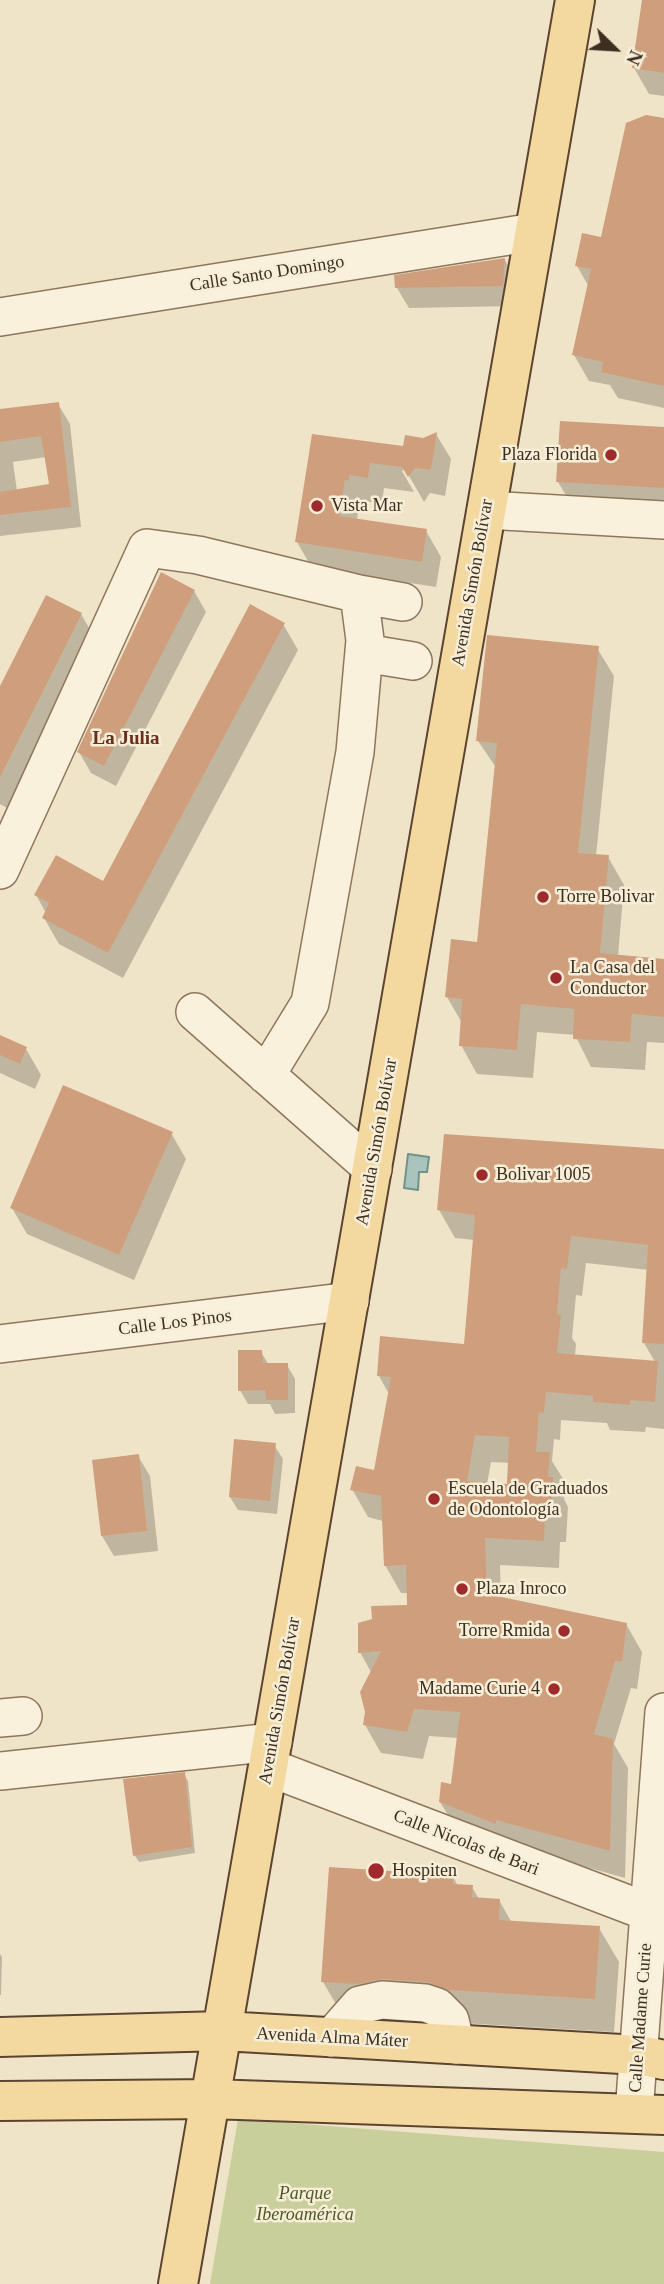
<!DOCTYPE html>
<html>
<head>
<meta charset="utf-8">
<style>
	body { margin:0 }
	#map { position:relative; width:664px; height:2284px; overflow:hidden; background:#f0e4c8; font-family:"Times New Roman",serif }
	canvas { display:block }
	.north { position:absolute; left:580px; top:14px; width:70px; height:70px; -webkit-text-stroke:5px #f7eed8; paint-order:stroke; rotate:114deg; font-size:19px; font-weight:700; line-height:28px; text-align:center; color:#3d2e20 }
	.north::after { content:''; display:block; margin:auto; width:24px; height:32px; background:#3d2e20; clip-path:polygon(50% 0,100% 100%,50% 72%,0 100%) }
</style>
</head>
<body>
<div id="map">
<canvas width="664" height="2284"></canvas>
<div class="north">N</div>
</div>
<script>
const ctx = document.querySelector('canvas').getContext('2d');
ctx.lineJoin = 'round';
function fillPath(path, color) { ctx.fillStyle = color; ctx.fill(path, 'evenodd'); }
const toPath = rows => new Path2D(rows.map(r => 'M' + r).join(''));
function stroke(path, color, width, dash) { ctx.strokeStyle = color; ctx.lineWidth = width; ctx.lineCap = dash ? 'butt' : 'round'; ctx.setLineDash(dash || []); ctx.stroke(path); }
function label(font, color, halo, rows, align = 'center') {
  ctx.font = font + ' "Times New Roman",serif'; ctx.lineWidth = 5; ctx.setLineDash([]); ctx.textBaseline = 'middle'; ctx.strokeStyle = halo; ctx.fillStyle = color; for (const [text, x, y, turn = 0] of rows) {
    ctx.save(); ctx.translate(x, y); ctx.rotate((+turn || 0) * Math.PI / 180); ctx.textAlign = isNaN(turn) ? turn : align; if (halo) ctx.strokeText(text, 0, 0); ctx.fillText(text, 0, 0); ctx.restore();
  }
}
fillPath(toPath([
	[238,2119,664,2152,664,2284,210,2284]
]), '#c9cf9b');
const water = toPath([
	[408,1154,429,1157,427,1172,419,1172,418,1190,404,1188,408,1154]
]);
fillPath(water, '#a9c4bc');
stroke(water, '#6f938a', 2);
fillPath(toPath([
	[644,0,664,0,664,96,649,94,634,68],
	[664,120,664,408,618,398,610,385,589,381,574,355,589,287,577,266,602,239],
	[505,260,516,280,514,306,409,308,397,288],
	[58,404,70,424,81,527,0,536,0,411],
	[46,457,51,485,17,491,13,462],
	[664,429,664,518,570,502,558,482],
	[436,434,451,459,445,496,430,493,424,502,405,469,402,471,414,492,384,488,382,503,364,501,363,506,359,505,357,520,426,531,441,557,436,587,312,568,297,542,314,436,405,448],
	[194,591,206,612,116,786,91,773,79,752],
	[81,614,96,640,11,810,0,804,0,690],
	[283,624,298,650,123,978,59,944,44,918,46,913,36,895,103,883],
	[597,648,614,676,596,856,608,857,624,885,618,956,664,960,664,1043,647,1042,645,1070,591,1067,575,1035,537,1032,533,1078,477,1074,461,1045,462,1023,447,997,479,944,497,769,478,741],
	[0,1037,26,1049,41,1075,35,1089,0,1073],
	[171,1133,186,1159,134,1280,27,1234,12,1208],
	[664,1150,664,1429,646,1427,645,1432,610,1430,607,1423,561,1420,560,1440,554,1439,552,1461,565,1482,564,1499,568,1507,566,1542,560,1542,559,1568,500,1565,501,1599,626,1624,642,1652,637,1689,631,1688,614,1744,628,1768,625,1878,457,1830,440,1802,453,1786,458,1738,429,1736,423,1759,381,1753,365,1725,372,1674,360,1652,409,1606,409,1593,401,1593,385,1565,383,1521,368,1517,352,1489,375,1472,389,1394,379,1376,466,1346,474,1240,455,1238,439,1210],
	[586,1263,649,1270,644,1343,655,1362,575,1356,576,1344,572,1338,576,1295,582,1296],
	[491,1462,510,1463,508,1486,487,1484],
	[261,1352,269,1365,287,1365,295,1379,295,1413,275,1414,270,1404,248,1404,240,1390],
	[274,1445,283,1459,277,1514,238,1510,230,1497],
	[138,1456,150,1476,158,1551,114,1556,102,1536],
	[184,1774,188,1781,195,1853,139,1862,135,1856],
	[453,1877,458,1886,472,1887,479,1899,499,1900,512,1923,599,1928,619,1962,614,2032,343,2016,323,1982],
	[0,1954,2,1957,1,1995,0,1995]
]), '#0003');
fillPath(toPath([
	[642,0,664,0,664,73,632,68],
	[646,115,664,118,664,386,601,372,603,362,572,355,591,269,575,266,582,233,601,237,626,123],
	[505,258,503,286,395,288,394,275],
	[59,402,71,507,0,515,0,492,49,484,41,436,0,442,0,409],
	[560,421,664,427,664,488,556,482],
	[437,432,431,470,415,468,408,477,402,467,370,463,368,478,349,475,349,481,345,480,339,516,427,529,422,562,295,542,312,434,403,446,405,435,423,438],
	[161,572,195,590,104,766,77,752],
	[46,595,82,613,0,777,0,686],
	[250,604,285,623,108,953,42,918,49,903,34,895,56,855,103,881],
	[487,635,599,646,578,853,609,855,600,953,664,959,664,1017,632,1014,630,1042,573,1039,574,1009,521,1004,517,1050,459,1046,462,999,445,997,451,939,477,942,497,743,476,741],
	[0,1035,27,1047,20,1064,0,1055],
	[63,1085,173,1132,119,1255,10,1208],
	[444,1134,664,1149,664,1344,642,1343,648,1245,571,1236,567,1269,561,1268,557,1314,561,1315,557,1353,658,1361,655,1402,630,1400,630,1405,593,1402,593,1396,546,1392,544,1413,539,1412,536,1452,550,1452,548,1477,553,1477,551,1515,545,1515,544,1541,485,1538,487,1594,627,1623,622,1662,615,1661,594,1734,613,1739,610,1851,496,1820,496,1824,439,1802,441,1782,451,1784,460,1712,414,1709,407,1732,363,1725,365,1712,360,1692,381,1651,358,1653,358,1623,372,1619,371,1606,407,1605,406,1565,384,1566,381,1496,350,1490,356,1466,374,1470,391,1377,377,1376,380,1336,464,1344,475,1215,437,1210],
	[475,1435,509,1437,507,1484,467,1481],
	[238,1350,262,1350,263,1363,288,1363,288,1400,266,1400,265,1390,238,1391],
	[234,1439,276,1443,270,1501,229,1497],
	[139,1454,147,1531,101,1536,92,1460],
	[185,1772,192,1847,133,1856,123,1779],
	[329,1867,454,1875,453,1884,473,1885,472,1897,500,1899,499,1920,600,1926,595,1999,448,1990,427,1982,383,1979,357,1984,321,1982]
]), '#cf9f7d');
const minor = toPath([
	[0,317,534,232],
	[486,510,664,520],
	[359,594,403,602],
	[364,653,413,661],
	[0,870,147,548,198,555,359,594,365,640,355,752,310,1003,266,1075],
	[195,1012,373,1169],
	[0,1344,350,1301],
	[0,1718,23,1716],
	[268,1767,664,1918],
	[0,1771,273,1742],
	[331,2038,360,2005,382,2000,425,2003,437,2007,450,2020,456,2045],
	[634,2113,664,1712]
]);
const major = toPath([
	[0,2037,223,2031,639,2055,664,2060],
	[0,2101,211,2099,664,2115],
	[178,2284,575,0]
]);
stroke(minor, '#8d765c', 40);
stroke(major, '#5b4430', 42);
stroke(minor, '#faf1dc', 37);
stroke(major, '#f3d9a0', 38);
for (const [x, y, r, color] of [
	[611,455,7,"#9e2a2b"],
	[317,506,7,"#9e2a2b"],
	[543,897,7,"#9e2a2b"],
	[556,978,7,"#9e2a2b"],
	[482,1175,7,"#9e2a2b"],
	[434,1499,7,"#9e2a2b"],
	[462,1589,7,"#9e2a2b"],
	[564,1631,7,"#9e2a2b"],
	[554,1689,7,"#9e2a2b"],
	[376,1871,9,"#9e2a2b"]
]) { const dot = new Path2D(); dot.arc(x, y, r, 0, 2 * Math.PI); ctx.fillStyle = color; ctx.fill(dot); stroke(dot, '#f7eed8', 2.5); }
label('18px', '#3d2e20', '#f7eed8', [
	["Calle Santo Domingo",267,274,-9],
	["Avenida Simón Bolívar",473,583,-80],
	["Avenida Simón Bolívar",377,1142,-80],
	["Calle Los Pinos",175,1323,-7],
	["Avenida Simón Bolívar",280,1701,-80],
	["Calle Nicolas de Bari",466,1843,21],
	["Calle Madame Curie",641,2018,-86],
	["Avenida Alma Máter",332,2038,3]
]);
label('18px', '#3d2e20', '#f7eed8', [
	["Plaza Florida",597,455,"right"],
	["Vista Mar",331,506],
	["Torre Bolivar",557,897],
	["La Casa del",570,968],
	["Conductor",570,989],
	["Bolivar 1005",496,1175],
	["Escuela de Graduados",448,1489],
	["de Odontología",448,1510],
	["Plaza Inroco",476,1589],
	["Torre Rmida",550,1631,"right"],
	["Madame Curie 4",540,1689,"right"],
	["Hospiten",392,1871]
], 'left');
label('italic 18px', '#4d5a26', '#f7eed8', [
	["Parque",305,2194],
	["Iberoamérica",305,2215]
]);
label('bold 19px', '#6b2e1e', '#f7eed8', [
	["La Julia",126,739]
]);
</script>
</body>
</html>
